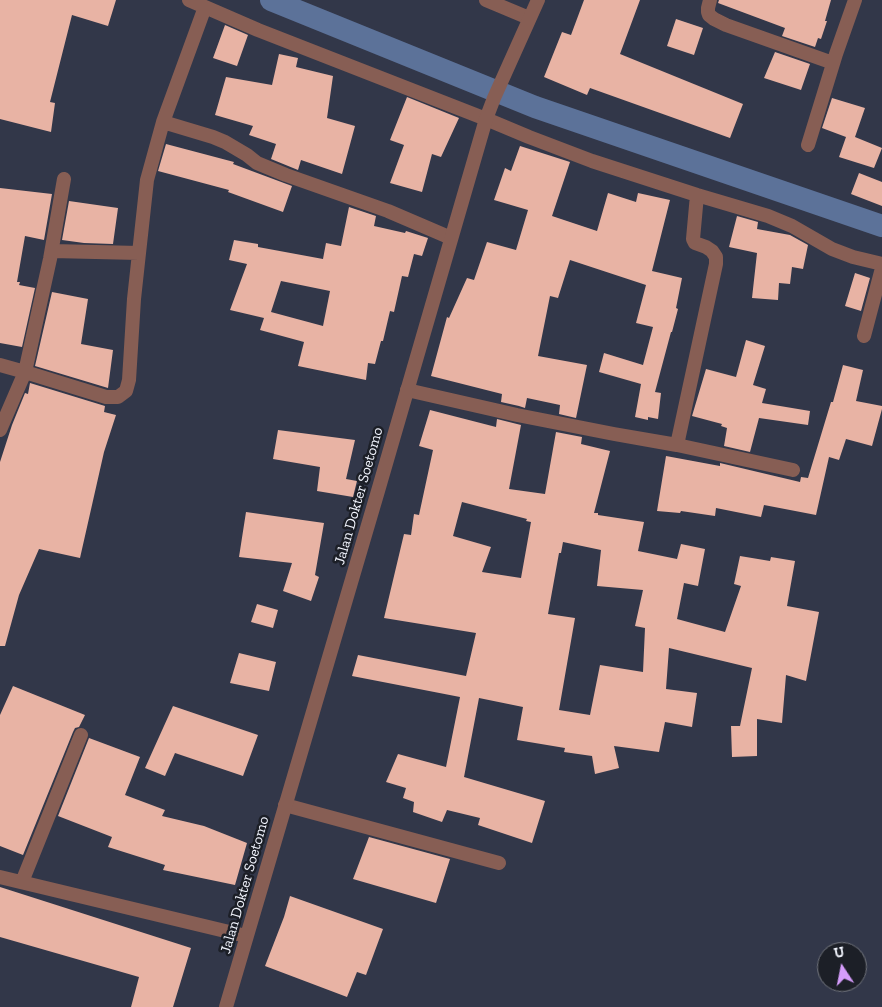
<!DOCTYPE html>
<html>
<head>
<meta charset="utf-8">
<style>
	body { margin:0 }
	#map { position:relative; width:882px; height:1007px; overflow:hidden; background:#323749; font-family:"Zilla Slab",serif }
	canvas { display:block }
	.north { position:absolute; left:817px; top:942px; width:50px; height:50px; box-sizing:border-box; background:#1c1f27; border:1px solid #72757d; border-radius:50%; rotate:349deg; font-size:14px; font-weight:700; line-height:20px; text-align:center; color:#f2f5fe }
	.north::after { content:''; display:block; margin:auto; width:18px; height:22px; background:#d59cfb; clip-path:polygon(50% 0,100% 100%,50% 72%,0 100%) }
</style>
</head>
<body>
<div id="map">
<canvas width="882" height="1007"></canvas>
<div class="north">U</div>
</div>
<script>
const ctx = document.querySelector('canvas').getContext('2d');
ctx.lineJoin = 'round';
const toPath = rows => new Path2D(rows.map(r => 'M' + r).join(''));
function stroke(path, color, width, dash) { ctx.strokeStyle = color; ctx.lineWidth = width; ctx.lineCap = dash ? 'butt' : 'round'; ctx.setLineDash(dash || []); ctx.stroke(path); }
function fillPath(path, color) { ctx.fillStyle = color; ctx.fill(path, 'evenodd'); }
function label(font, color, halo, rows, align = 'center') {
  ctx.font = font + ' "Zilla Slab",serif'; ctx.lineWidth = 5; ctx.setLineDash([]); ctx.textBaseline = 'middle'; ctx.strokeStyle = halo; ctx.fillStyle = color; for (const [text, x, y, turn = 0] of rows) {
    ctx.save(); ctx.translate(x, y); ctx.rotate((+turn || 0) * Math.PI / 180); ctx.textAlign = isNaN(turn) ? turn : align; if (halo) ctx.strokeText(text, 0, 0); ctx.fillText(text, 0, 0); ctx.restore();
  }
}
stroke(toPath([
	[271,0,535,107,882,226]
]), '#5c7299', 22);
fillPath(toPath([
	[0,0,116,0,108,26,72,15,50,102,55,103,51,132,0,119],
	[584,0,640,0,620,54,743,104,730,138,590,88,587,95,544,77,562,32,571,35],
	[719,0,831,0,825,21,827,21,821,39,818,38,815,47,782,36,785,28,718,3],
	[676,19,703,28,694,55,667,46],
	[225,25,248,35,237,66,213,58],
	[775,52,810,64,801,90,764,78],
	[279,54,298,58,296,67,333,76,327,118,355,126,342,174,301,160,298,170,271,159,276,144,249,135,253,126,215,115,226,77,272,85],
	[407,97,459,118,441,157,432,154,422,192,390,183,404,145,390,140],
	[832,98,865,108,855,137,882,148,874,168,839,157,846,137,822,128],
	[166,144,234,162,233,164,292,186,283,212,228,192,229,190,158,171],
	[520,146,570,162,552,216,597,231,608,193,636,202,638,193,670,200,652,271,682,278,676,308,678,309,672,332,671,332,655,392,661,393,658,419,648,417,648,420,635,417,641,384,599,372,604,353,643,365,653,327,636,323,646,285,570,260,558,298,550,296,538,356,587,365,576,418,559,414,560,405,527,398,525,408,519,406,501,402,502,394,431,376,447,317,449,318,467,278,474,280,487,242,516,250,528,210,494,200,505,168,511,171],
	[859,173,882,182,882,206,851,194],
	[0,188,52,194,44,240,25,236,17,282,20,282,19,285,35,288,22,347,0,343],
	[69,201,118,208,113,244,84,243,62,240],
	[349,207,376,216,374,226,405,233,406,231,428,238,422,256,414,254,408,277,402,276,394,312,390,311,383,341,381,341,375,364,368,363,366,380,298,366,304,342,260,330,264,318,230,310,247,264,229,260,234,240,258,244,258,247,323,259,326,243,341,246],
	[281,281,330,291,323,326,271,312],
	[737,216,758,222,757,229,790,235,808,245,803,269,792,267,790,284,779,283,778,300,752,298,757,253,729,247],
	[855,273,870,278,861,311,845,306],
	[52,292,88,299,81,344,113,350,108,388,35,366],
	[746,340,765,346,753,385,766,389,762,403,810,411,808,425,759,418,750,452,724,446,727,428,721,426,722,424,692,416,706,369,736,377],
	[843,365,863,370,856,401,882,406,882,409,872,446,846,439,839,460,829,457,816,515,764,505,761,517,716,508,715,516,681,511,680,513,657,511,666,456,720,466,720,463,800,482,801,477,808,478,831,402,833,402],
	[30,383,105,406,104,412,116,415,104,452,80,558,39,549,19,595,5,646,0,646,0,462,12,425,25,393,28,394],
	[430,410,496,427,497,419,521,425,509,489,545,494,556,432,582,437,581,444,610,451,594,513,598,513,598,515,644,522,638,551,677,559,681,544,705,549,698,586,684,583,677,619,725,632,741,586,734,584,740,556,770,561,771,557,795,561,787,606,819,612,806,681,786,675,782,723,757,719,757,756,732,757,731,726,740,726,752,668,669,648,666,689,697,693,692,727,665,722,659,752,614,746,619,768,595,774,592,756,564,752,565,748,517,740,523,707,479,698,464,777,545,801,532,843,478,825,480,818,447,810,442,822,413,812,414,802,403,798,406,788,386,782,398,754,446,767,460,697,352,676,358,655,466,676,476,633,384,618,404,534,411,535,414,514,419,515,433,450,419,446],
	[462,502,527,519,526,521,531,522,521,578,482,572,491,547,453,536],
	[563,542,601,550,597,586,643,590,635,626,645,628,643,672,600,665,590,715,559,710,575,618,548,614,559,553,561,553],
	[278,430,355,440,346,479,357,481,353,497,317,491,320,467,273,459],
	[246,512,324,523,315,575,319,577,311,601,283,591,292,563,239,557],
	[257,604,278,610,273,628,251,622],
	[239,653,276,662,269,691,230,683],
	[13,686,85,715,79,727,75,728,73,732,23,855,0,846,0,715],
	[173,706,258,735,243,776,175,753,165,776,145,768],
	[89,738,140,757,125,795,165,810,162,816,204,826,247,843,235,885,163,870,165,865,108,847,112,837,58,816],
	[369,837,450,859,436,903,353,879],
	[0,887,191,948,173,1007,131,1007,139,977,0,937],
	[290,896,383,929,366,975,357,972,347,997,265,966,284,917]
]), '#e8b3a4');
stroke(toPath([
	[189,0,258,30,486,119,529,137,592,161,697,195,768,216,792,226,832,249,853,257,882,264],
	[486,0,529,18],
	[710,0,708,8,708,12,709,15,714,19,726,25,833,63],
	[163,122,213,137,225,142,247,155,257,163,286,175,388,211,451,238],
	[808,145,836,54,855,0],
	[52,251,139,253],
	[864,336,882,268],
	[0,365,25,372,106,397,118,397,126,391,129,380,134,299,147,180,163,122,205,7],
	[407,390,517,415,614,434,677,445,793,470],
	[0,430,25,372,50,259,64,179],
	[677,445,716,264,716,257,712,251,706,247,695,243,693,239,697,195],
	[285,805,499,863],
	[0,877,246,936],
	[22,882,81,735]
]), '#875e54', 14);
stroke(toPath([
	[226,1007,378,491,486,119,494,98,538,0]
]), '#875e54', 14);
label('15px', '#f2f5fe', '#1c1f27', [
	["Jalan Dokter Soetomo",359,496,-74],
	["Jalan Dokter Soetomo",245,885,-74]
]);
</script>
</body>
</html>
